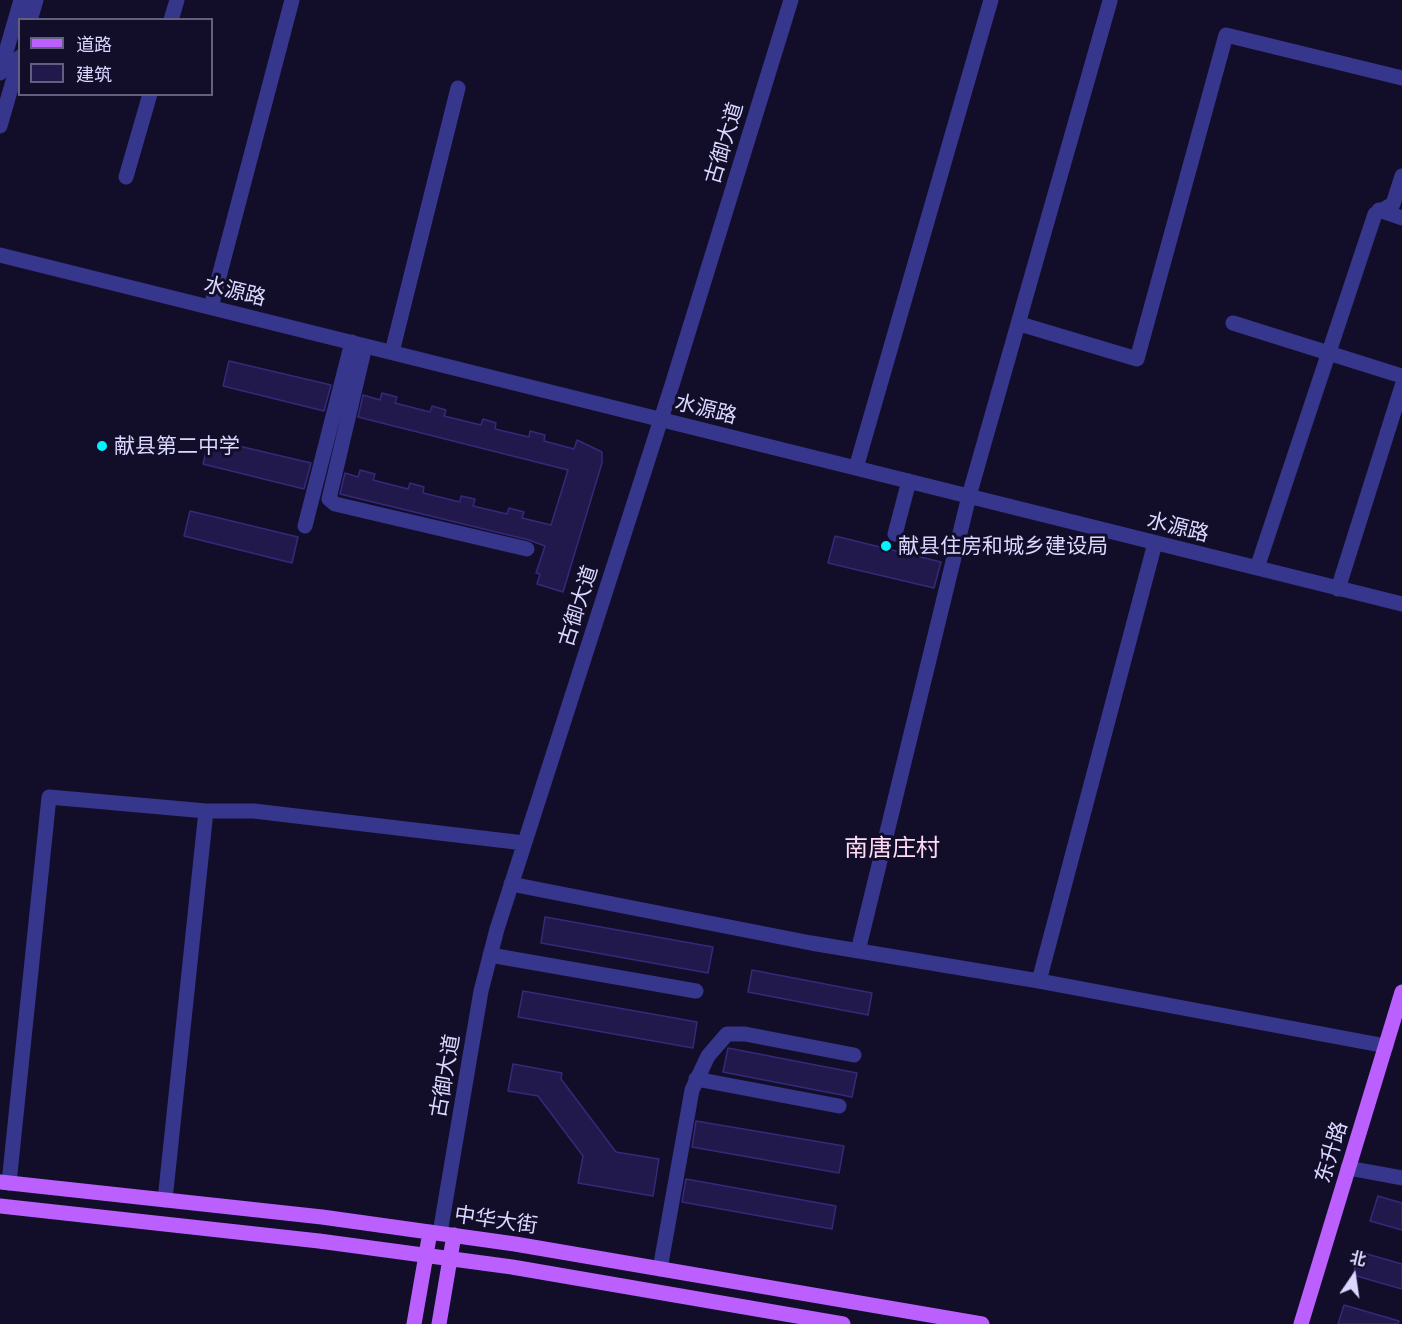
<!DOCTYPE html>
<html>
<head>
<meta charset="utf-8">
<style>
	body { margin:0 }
	#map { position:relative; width:1402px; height:1324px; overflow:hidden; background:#120e2a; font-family:Ubuntu,"Noto Sans SC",sans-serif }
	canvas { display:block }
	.legend { position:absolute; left:18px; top:18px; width:195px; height:78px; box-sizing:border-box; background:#120e2a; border:2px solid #625f7f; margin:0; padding:8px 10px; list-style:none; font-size:18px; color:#dad8ff }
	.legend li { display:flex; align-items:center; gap:12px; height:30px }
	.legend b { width:30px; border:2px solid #625f7f }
	.north { position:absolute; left:1324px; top:1246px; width:60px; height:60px; -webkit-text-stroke:4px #120e2a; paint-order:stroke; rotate:13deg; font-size:16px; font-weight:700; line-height:24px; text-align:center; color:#dad8ff }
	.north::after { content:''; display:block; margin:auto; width:21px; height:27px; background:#dad8ff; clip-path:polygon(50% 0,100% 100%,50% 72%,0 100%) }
</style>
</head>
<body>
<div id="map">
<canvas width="1402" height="1324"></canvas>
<ul class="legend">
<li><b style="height:8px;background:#bb5fff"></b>道路</li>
<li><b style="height:16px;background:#21194c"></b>建筑</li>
</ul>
<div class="north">北</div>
</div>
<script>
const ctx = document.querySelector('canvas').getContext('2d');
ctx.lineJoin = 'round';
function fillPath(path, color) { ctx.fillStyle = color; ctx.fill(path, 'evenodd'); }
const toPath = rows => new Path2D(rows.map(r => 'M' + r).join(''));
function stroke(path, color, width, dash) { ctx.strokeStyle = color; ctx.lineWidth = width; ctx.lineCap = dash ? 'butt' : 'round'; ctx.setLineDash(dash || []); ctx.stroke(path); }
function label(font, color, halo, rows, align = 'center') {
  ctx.font = font + ' Ubuntu,"Noto Sans SC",sans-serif'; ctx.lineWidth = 6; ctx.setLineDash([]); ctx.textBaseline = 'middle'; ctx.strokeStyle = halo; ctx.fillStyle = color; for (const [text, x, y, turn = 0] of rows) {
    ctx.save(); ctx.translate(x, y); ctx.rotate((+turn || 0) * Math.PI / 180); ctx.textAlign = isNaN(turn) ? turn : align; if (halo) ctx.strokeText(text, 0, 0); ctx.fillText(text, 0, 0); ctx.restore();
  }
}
const building = toPath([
	[229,361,331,385,324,411,223,386,229,361],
	[382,393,397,397,395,403,430,412,432,406,446,410,444,416,481,425,483,419,496,423,495,429,529,437,530,431,545,435,544,441,574,449,577,440,602,452,602,463,563,592,537,584,540,574,536,573,545,546,529,540,340,494,345,473,358,477,360,470,375,474,373,480,408,489,410,483,424,487,423,493,460,502,461,496,475,499,473,506,507,514,509,508,524,512,522,518,551,525,568,470,358,417,363,395,380,400,382,393],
	[209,439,311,463,304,489,203,464,209,439],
	[190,511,298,537,292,563,184,536,190,511],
	[835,536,941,562,934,588,828,563,835,536],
	[545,917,713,947,708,973,541,943,545,917],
	[752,970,872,993,868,1015,748,992,752,970],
	[523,991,697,1022,693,1048,518,1017,523,991],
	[728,1048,857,1073,852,1097,723,1072,728,1048],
	[513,1064,562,1073,561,1079,616,1152,659,1159,653,1196,578,1183,583,1156,538,1096,508,1091,513,1064],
	[696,1121,844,1146,839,1173,692,1147,696,1121],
	[686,1179,836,1206,832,1229,682,1202,686,1179],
	[1378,1196,1402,1203,1402,1230,1370,1221,1378,1196],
	[1360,1252,1402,1264,1402,1289,1353,1275,1360,1252],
	[1344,1305,1399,1321,1398,1324,1338,1324,1344,1305]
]);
fillPath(building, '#21194c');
stroke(building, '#35297a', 1.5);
stroke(toPath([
	[30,20,36,0],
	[171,20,177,0],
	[0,73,21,0],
	[0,126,20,57],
	[126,177,150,94],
	[1379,210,1402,218],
	[0,255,1402,604],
	[211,307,292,0],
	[1233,323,1402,376],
	[1020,324,1137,359,1226,35,1402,78],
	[365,346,329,499,335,504,527,549],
	[392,352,458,88],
	[856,468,991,0],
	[305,526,352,342],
	[895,534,909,481],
	[1257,568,1375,214,1393,204,1402,176],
	[1338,589,1402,386],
	[511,884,811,943,1039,981,1386,1046],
	[858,951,969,496,1110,1],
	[490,955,696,991],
	[1039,981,1155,543],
	[696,1079,839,1106],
	[1348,1168,1402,1178],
	[9,1183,49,797,206,811,254,811,524,843],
	[165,1200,206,811],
	[440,1233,481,991,497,929,672,385,791,0],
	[660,1269,692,1090,708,1056,727,1034,745,1034,854,1055]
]), '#36378c', 15);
stroke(toPath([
	[0,1182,322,1217,515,1244,982,1324],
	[0,1206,319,1241,512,1267,843,1324],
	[414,1324,430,1232],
	[439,1324,454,1235],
	[1301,1324,1402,992]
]), '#bb5fff', 15);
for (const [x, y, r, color] of [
	[102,446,6,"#04f3ff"],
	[886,546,6,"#04f3ff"]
]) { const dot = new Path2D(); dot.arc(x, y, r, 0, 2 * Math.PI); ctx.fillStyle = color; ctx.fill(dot); stroke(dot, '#120e2a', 2); }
label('21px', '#dad8ff', '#120e2a', [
	["古御大道",724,143,-73],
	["水源路",235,291,14],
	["水源路",706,409,14],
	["水源路",1178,527,14],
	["古御大道",578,606,-72],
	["古御大道",445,1076,-80],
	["东升路",1331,1152,-73],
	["中华大街",496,1220,8]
]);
label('21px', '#dad8ff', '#120e2a', [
	["献县第二中学",114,446],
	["献县住房和城乡建设局",898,546]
], 'left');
label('24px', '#ffdaf3', '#120e2a', [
	["南唐庄村",892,848]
]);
</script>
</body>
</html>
